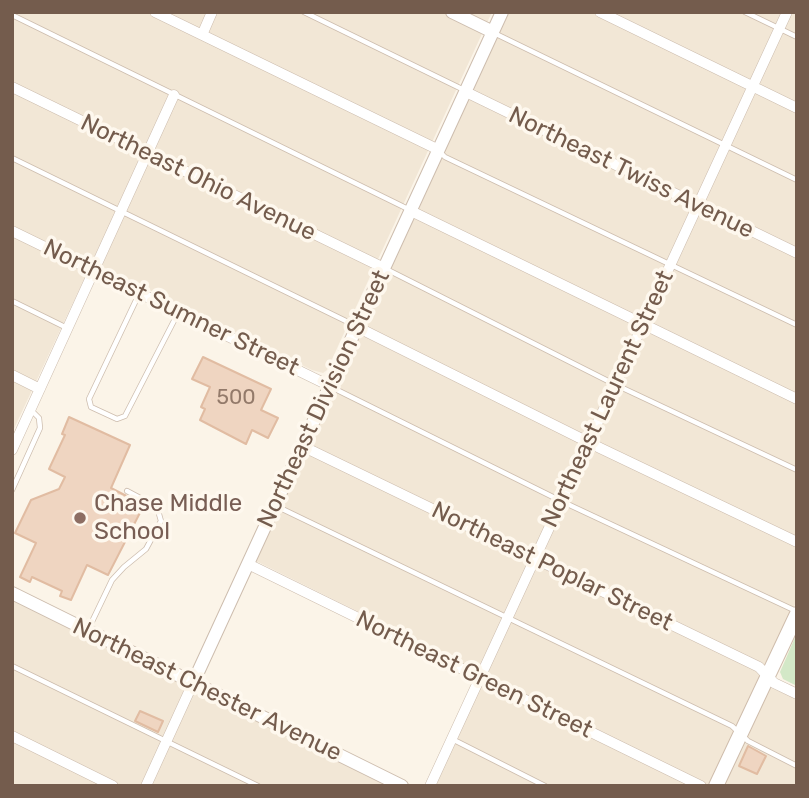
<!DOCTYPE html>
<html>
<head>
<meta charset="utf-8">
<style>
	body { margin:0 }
	#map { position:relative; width:809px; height:798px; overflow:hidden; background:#fbf4e8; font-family:Rubik,sans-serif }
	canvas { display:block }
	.frame { position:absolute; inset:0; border:14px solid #745c4d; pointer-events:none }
</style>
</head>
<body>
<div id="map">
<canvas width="809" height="798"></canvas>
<div class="frame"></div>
</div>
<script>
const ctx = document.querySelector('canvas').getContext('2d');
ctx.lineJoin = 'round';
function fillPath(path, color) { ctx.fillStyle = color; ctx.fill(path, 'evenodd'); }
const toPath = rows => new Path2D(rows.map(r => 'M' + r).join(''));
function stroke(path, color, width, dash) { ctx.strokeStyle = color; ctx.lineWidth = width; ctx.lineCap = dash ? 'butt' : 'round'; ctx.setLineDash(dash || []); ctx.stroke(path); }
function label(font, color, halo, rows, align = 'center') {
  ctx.font = font + ' Rubik,sans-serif'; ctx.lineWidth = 7; ctx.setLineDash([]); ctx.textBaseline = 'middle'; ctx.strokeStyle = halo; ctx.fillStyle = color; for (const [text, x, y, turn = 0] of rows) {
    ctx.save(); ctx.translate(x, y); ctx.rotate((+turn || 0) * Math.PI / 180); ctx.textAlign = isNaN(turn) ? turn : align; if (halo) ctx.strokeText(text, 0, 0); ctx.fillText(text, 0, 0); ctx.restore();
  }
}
fillPath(toPath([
	[12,12,492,12,327,370,323,373,312,370,92,262,12,433],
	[505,12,797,12,797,600,710,786,434,786,486,675,256,561],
	[12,598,394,786,12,786],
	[771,688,797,699,797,786,722,786,766,693]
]), '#f2e7d6');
fillPath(toPath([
	[797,633,797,686,783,679,780,672]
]), '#d3e8c7');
const building = toPath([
	[203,357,271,389,261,410,278,418,268,438,252,430,246,444,200,420,205,409,201,407,210,387,192,379,203,357],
	[69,417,130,445,111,488,144,505,108,575,87,565,71,600,60,596,62,591,32,577,30,582,20,577,36,543,15,533,31,500,59,489,65,477,49,469,65,435,62,434,69,417],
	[140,711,163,721,158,732,135,721,140,711],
	[748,746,766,756,757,774,739,766,748,746]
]);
fillPath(building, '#efd5c1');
stroke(building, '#e1bca2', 2);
const service = toPath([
	[304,12,464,90],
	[745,12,797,37],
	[12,15,408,209],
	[494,33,797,180],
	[439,151,445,157,797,325],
	[12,158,354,325],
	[386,269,614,384,797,470],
	[139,294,89,399,91,407,117,419,125,416,178,313],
	[12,301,67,328],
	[331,387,561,501,796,611],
	[12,490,40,428,39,418,31,410],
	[276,506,732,726,748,741,797,766],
	[88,630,112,580,124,567,146,549,161,521,157,507,127,491],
	[12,666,258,786],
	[452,739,545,786]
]);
const minor = toPath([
	[155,12,439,150],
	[600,12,797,108],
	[202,35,212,12],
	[12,87,384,268],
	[466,92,797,253],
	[411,211,797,399],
	[12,231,330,386],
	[357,327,600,448,797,542],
	[12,375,40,389],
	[302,446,759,667,774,683,797,694],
	[12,450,174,95],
	[248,564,701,786],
	[12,736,113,786],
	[146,786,193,683],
	[430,786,787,12]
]);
const tertiary = toPath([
	[452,12,493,32],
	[12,593,402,786],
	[193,683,502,12]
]);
const secondary = toPath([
	[716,786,797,614]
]);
stroke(service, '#cdbdae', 6);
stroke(minor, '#cdbdae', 11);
stroke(tertiary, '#cdbdae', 14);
stroke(secondary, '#cfbdac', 16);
stroke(service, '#fff', 4.5);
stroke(minor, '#fff', 10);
stroke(tertiary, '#fff', 12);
stroke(secondary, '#fff', 14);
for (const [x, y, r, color] of [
	[80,518,7,"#8d6e63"]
]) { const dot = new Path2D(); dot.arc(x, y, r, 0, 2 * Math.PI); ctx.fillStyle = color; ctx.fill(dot); stroke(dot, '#fef8ee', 2.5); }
label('21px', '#937a6a', null, [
	["500",236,398]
]);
label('24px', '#745c4d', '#fef8ee', [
	["Northeast Twiss Avenue",631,173,26],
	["Northeast Ohio Avenue",198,178,26],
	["Northeast Sumner Street",171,308,26],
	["Northeast Division Street",324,399,-65],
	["Northeast Laurent Street",608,399,-65],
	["Northeast Poplar Street",552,567,26],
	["Northeast Green Street",474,675,26],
	["Northeast Chester Avenue",207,690,26]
]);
label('24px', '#785e54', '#fef8ee', [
	["Chase Middle",94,504],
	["School",94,532]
], 'left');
</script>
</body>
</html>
